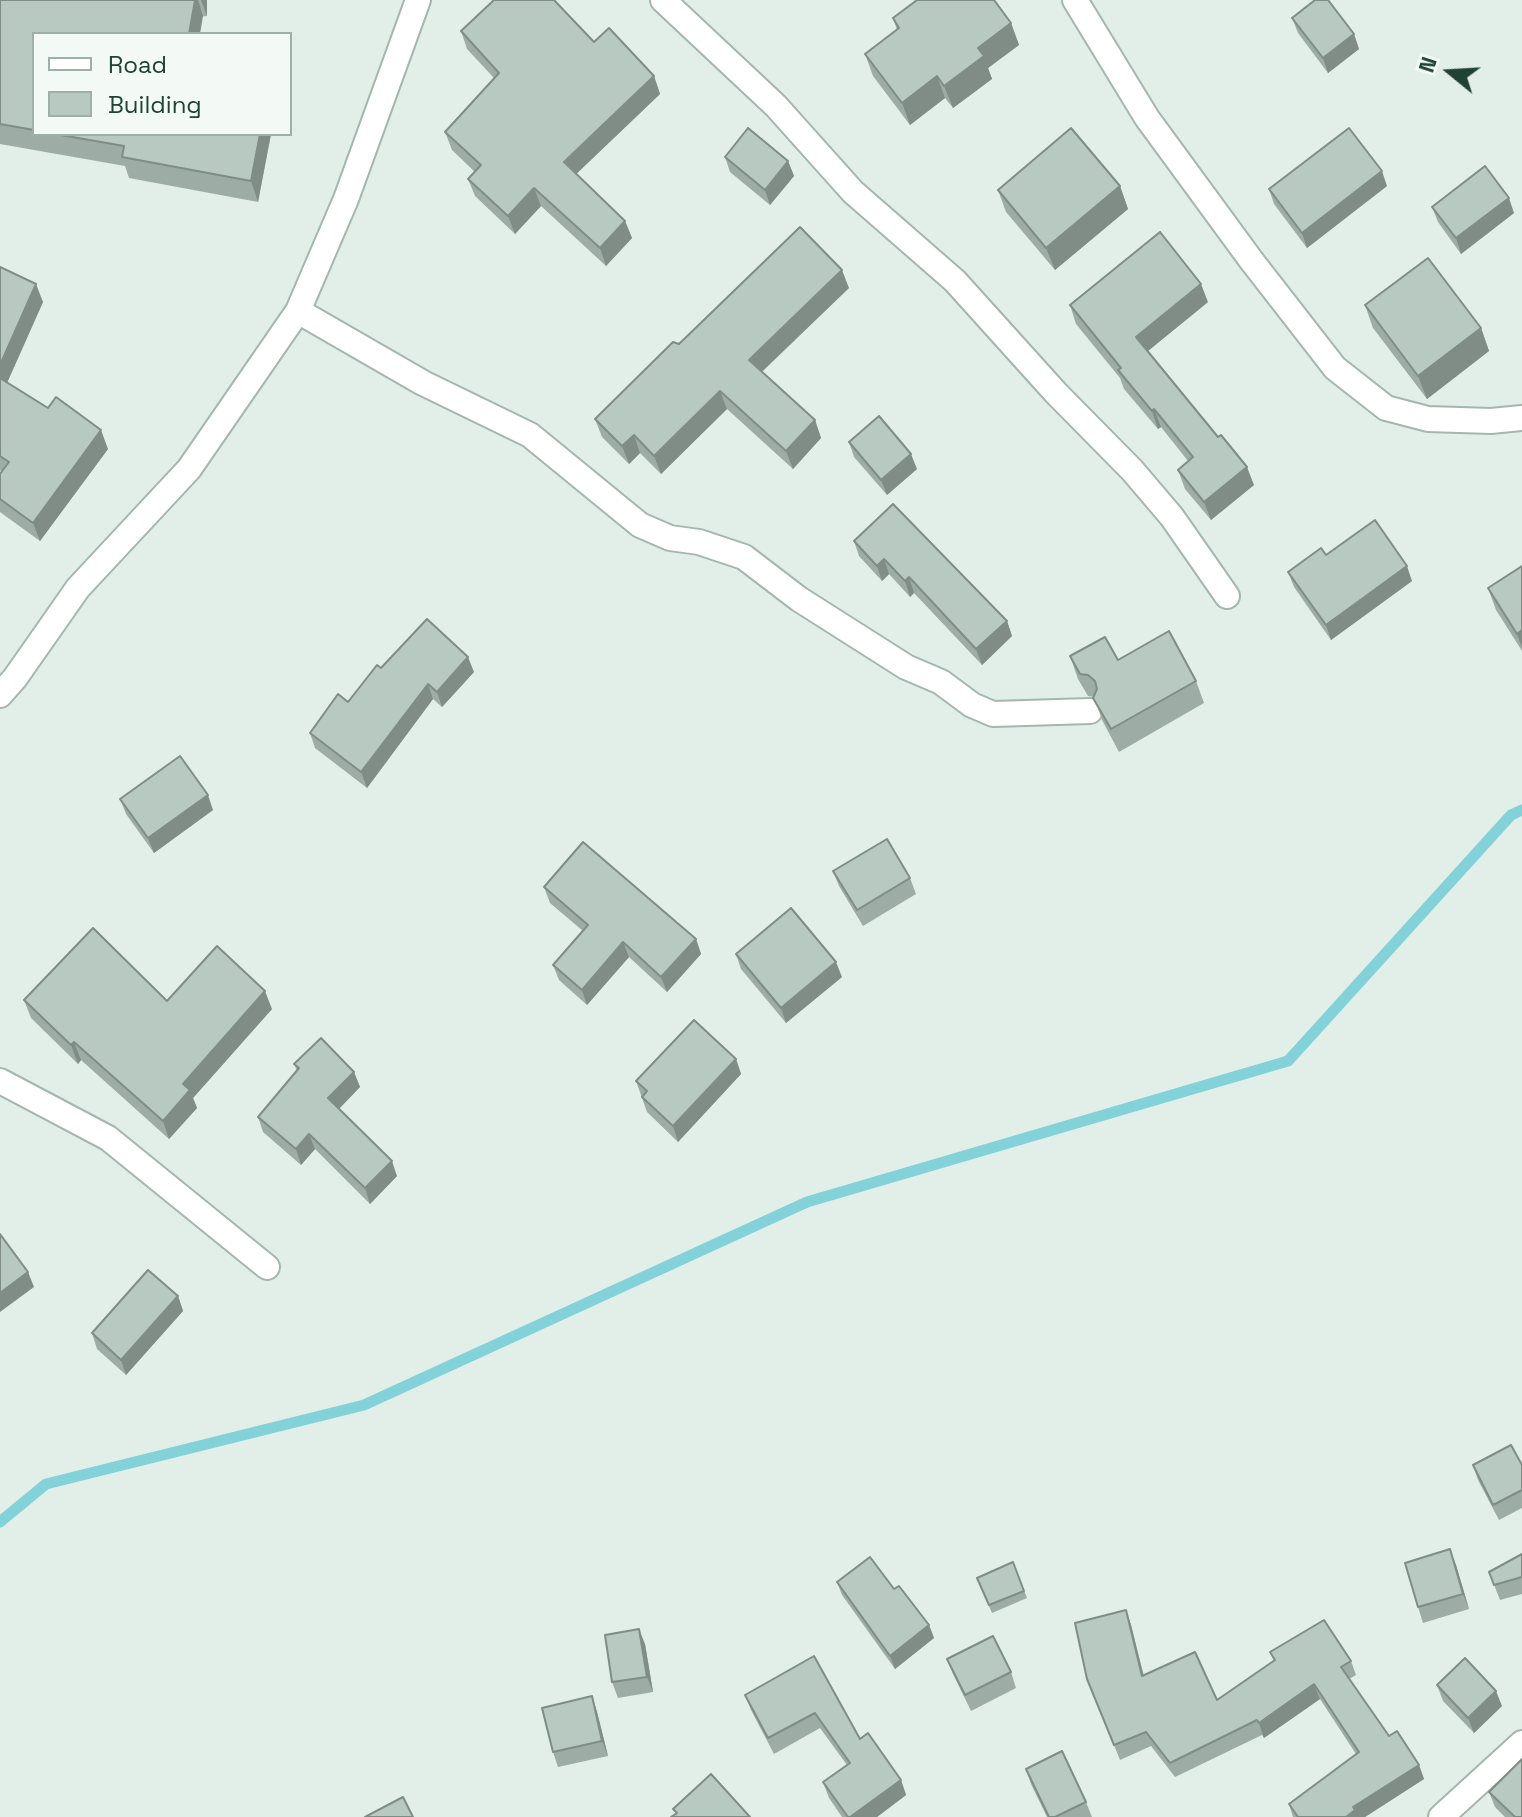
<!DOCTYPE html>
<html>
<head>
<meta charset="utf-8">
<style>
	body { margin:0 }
	#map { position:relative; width:1522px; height:1817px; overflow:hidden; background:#e2eee8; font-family:"Space Grotesk",sans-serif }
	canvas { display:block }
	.legend { position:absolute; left:32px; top:32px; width:260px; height:104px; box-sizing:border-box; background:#f3faf6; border:2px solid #9eb0a9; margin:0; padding:10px 14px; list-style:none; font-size:24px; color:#1f4136 }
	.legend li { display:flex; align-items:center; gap:16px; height:40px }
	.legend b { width:40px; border:2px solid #9eb0a9 }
	.north { position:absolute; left:1410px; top:32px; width:80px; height:80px; -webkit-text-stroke:6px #f3faf6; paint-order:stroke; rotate:288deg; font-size:22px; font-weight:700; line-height:32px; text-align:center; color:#1f4136 }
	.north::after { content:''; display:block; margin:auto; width:28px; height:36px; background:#1f4136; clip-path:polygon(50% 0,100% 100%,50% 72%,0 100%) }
</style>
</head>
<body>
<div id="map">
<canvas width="1522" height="1817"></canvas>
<ul class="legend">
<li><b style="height:10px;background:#fff"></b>Road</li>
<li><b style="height:22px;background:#b7c9c0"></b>Building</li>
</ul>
<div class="north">N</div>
</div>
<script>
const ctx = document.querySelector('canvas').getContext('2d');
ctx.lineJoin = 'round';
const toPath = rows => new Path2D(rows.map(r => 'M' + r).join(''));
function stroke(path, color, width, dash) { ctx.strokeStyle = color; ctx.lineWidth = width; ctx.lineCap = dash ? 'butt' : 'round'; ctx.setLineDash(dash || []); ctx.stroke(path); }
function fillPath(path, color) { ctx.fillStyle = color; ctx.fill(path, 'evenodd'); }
stroke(toPath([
	[0,1522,46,1484,364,1405,807,1202,1288,1061,1511,815,1522,810]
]), '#83d2da', 11);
const minor = toPath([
	[663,0,776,106,853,192,955,281,1056,393,1132,470,1172,517,1227,596],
	[1075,0,1147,118,1251,260,1335,368,1386,408,1428,419,1491,421,1522,418],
	[298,311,423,383,530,435,640,525,670,538,699,542,744,557,799,599,906,667,941,682,972,705,993,714,1090,711],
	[0,695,15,678,78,588,189,469,298,311,346,199,418,0],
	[0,1081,108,1138,267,1267],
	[1441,1817,1522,1743]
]);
stroke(minor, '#a4b7af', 28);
stroke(minor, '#fff', 24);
fillPath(toPath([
	[0,0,207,0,207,16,34,34,34,134,271,134,258,202,129,178,125,166,0,144],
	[893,18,1011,23,1019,45,988,68,992,79,953,108,945,98,910,125,873,76,865,54,897,30],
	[1292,18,1354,34,1359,49,1328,73,1298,33],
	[461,31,594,42,654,76,660,94,576,174,625,221,632,238,606,266,541,206,515,234,475,196,468,179,475,172,452,150,445,132,494,78,467,49],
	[725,157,788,161,794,176,770,205,730,172],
	[1120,186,1128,209,1055,270,1006,212,998,190],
	[1387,186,1307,248,1274,204,1269,189],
	[1432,207,1514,213,1461,254,1438,222],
	[0,267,43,302,7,383,108,449,40,541,0,512,0,474,2,472,0,470],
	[849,288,762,372,815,420,821,438,793,469,727,409,661,474,640,453,629,464,602,437,595,419,679,344],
	[1208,302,1148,351,1254,485,1211,520,1185,489,1178,470,1188,461,1161,427,1158,429,1124,389,1120,378,1076,324,1070,305],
	[1365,305,1481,328,1489,351,1427,399,1373,328],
	[849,442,917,469,887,495,854,457],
	[854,541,1007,621,1012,636,982,665,914,593,910,597,889,574,882,581,859,556],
	[1326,555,1412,581,1331,640,1294,587,1288,572],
	[1522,566,1522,651,1496,610,1488,588],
	[1070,656,1118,660,1196,681,1204,703,1119,752,1102,720,1094,697,1088,696,1078,679],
	[381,668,474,672,442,707,433,699,367,788,315,748,310,733,348,702],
	[120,799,213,810,154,853,126,814],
	[833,871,910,878,916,894,863,926,839,886],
	[544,887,696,939,701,954,667,992,629,957,587,1005,559,980,553,965,583,931,550,903],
	[736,954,842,977,786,1023,741,969],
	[24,1000,167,1001,272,1009,193,1098,197,1108,169,1139,81,1060,78,1064,31,1018],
	[736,1059,741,1074,678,1142,647,1112,636,1081],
	[294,1064,354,1072,360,1087,339,1109,397,1176,370,1204,315,1149,301,1165,263,1132,258,1117,297,1071],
	[178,1296,183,1311,126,1375,97,1349,92,1333],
	[1473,1465,1522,1465,1522,1508,1499,1520,1478,1480],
	[1522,1554,1522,1594,1500,1600,1489,1572],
	[1013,1562,1027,1598,992,1613,977,1578],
	[1456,1565,1469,1609,1423,1623,1418,1607],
	[837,1582,894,1589,929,1625,934,1638,895,1669,842,1595],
	[1126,1610,1131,1625,1144,1676,1217,1700,1274,1661,1270,1652,1351,1661,1356,1675,1349,1679,1389,1736,1419,1765,1424,1779,1365,1817,1293,1817,1289,1804,1356,1754,1320,1699,1264,1738,1262,1735,1175,1777,1151,1746,1120,1760,1093,1693],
	[645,1644,653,1692,618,1698,612,1682],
	[814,1656,860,1739,901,1780,906,1795,877,1817,842,1817,829,1798,823,1782,847,1765,820,1728,774,1754,751,1710,745,1695],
	[947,1659,1011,1672,1016,1688,971,1711,953,1674],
	[1437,1685,1502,1706,1474,1733,1443,1701],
	[592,1696,597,1712,608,1756,558,1767,553,1752],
	[1026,1769,1086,1802,1092,1817,1047,1817,1031,1784],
	[1489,1792,1522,1817,1505,1817,1495,1807]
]), '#9dada5');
fillPath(toPath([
	[195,0,198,0,203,16,200,34,189,34],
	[201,0,207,0,207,16],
	[1011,23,1019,45,988,68,992,79,953,108,944,86,978,48],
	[1354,34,1359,49,1328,73,1323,58],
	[654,76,660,94,570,180,564,162],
	[937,76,945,98,910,125,902,103],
	[260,134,271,134,258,202,251,181],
	[788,161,794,176,770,205,765,190],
	[1382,171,1387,186,1307,248,1302,233],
	[1120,186,1128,209,1055,270,1046,248],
	[534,188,541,206,515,234,508,216],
	[1509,198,1514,213,1461,254,1456,238],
	[625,221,632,238,606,266,600,248],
	[842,270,849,288,755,378,749,360],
	[36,284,43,302,2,394,0,388,0,365],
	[1201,284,1208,302,1143,355,1136,337],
	[1481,328,1489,351,1427,399,1418,376],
	[720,391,727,409,661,474,654,456],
	[1154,409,1161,427,1158,429,1152,411],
	[815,420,821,438,793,469,786,451],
	[101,430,108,449,40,541,33,523],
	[634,435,640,453,629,464,622,446],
	[911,454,917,469,887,495,881,480],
	[1247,467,1254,485,1211,520,1204,502],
	[884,559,889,574,882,581,877,566],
	[1407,566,1412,581,1331,640,1326,625],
	[909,577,914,593,910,597,905,581],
	[1007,621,1012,636,982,665,976,649],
	[1522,630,1522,648,1517,634],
	[468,657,474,672,442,707,437,692],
	[428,684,433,699,367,788,361,772],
	[208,795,213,810,154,853,148,838],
	[696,939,701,954,667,992,661,977],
	[623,942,629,957,587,1005,582,990],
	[836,962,842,977,786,1023,781,1008],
	[265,991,272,1009,193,1098,197,1108,169,1139,163,1121,183,1084],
	[74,1042,81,1060,78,1064,71,1045],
	[736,1059,741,1074,678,1142,673,1126],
	[354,1072,360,1087,334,1114,328,1098],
	[309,1134,315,1149,301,1165,296,1149],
	[392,1161,397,1176,370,1204,365,1188],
	[28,1272,34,1287,0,1312,0,1293],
	[178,1296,183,1311,126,1375,121,1360],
	[1450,1549,1456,1565,1469,1609,1463,1594],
	[1126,1610,1131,1625,1147,1691,1142,1676],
	[929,1625,934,1638,895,1669,890,1656],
	[639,1629,645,1644,653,1692,647,1677],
	[1314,1684,1320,1699,1264,1738,1259,1723],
	[1496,1691,1502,1706,1474,1733,1468,1718],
	[592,1696,597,1712,608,1756,602,1741],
	[1419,1765,1424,1779,1365,1817,1346,1817,1353,1807],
	[901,1780,906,1795,877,1817,850,1817]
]), '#808d86');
const building = toPath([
	[0,0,195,0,189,34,34,34,34,130,0,124,0,0],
	[494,0,554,0,594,42,609,28,654,76,564,162,625,221,600,248,534,188,508,216,468,179,481,165,445,132,499,73,461,31,494,0],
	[917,0,994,0,1011,23,978,48,984,56,944,86,937,76,902,103,865,54,899,28,893,18,917,0],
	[1315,0,1328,0,1354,34,1323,58,1292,18,1315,0],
	[748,128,788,161,765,190,725,157,748,128],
	[1071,128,1120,186,1046,248,998,190,1071,128],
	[1349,128,1382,171,1302,233,1269,189,1349,128],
	[55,134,260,134,251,181,122,157,124,146,55,134],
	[1485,166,1509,198,1456,238,1432,207,1485,166],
	[800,227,842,270,749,360,815,420,786,451,720,391,654,456,634,435,622,446,595,419,673,342,679,344,800,227],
	[1160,232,1201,284,1136,337,1218,437,1221,435,1247,467,1204,502,1178,470,1193,457,1154,409,1152,411,1118,370,1121,368,1070,305,1160,232],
	[1428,258,1481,328,1418,376,1365,305,1428,258],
	[0,267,36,284,0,365,0,267],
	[0,378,48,408,56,397,101,430,33,523,0,499,0,474,9,462,0,456,0,378],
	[879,416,911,454,881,480,849,442,879,416],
	[893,504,1007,621,976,649,909,577,905,581,884,559,877,566,854,541,893,504],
	[1375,520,1407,566,1326,625,1288,572,1321,548,1326,555,1375,520],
	[1522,566,1522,630,1517,634,1488,588,1522,566],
	[427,619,468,657,437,692,428,684,361,772,310,733,338,694,348,702,377,665,381,668,427,619],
	[1169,631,1196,681,1111,729,1093,698,1097,689,1095,681,1088,675,1080,674,1070,656,1105,637,1118,660,1169,631],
	[180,756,208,795,148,838,120,799,180,756],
	[887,839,910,878,857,910,833,871,887,839],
	[583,842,696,939,661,977,623,942,582,990,553,965,588,925,544,887,583,842],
	[791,908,836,962,781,1008,736,954,791,908],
	[93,928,167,1001,217,946,265,991,183,1084,190,1090,163,1121,74,1042,71,1045,24,1000,93,928],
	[694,1020,736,1059,673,1126,642,1097,647,1091,636,1081,694,1020],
	[321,1038,354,1072,328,1098,392,1161,365,1188,309,1134,296,1149,258,1117,299,1068,294,1064,321,1038],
	[0,1234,28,1272,0,1293,0,1234],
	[148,1270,178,1296,121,1360,92,1333,148,1270],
	[1511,1445,1522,1465,1522,1490,1493,1505,1473,1465,1511,1445],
	[1450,1549,1463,1594,1418,1607,1405,1563,1450,1549],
	[1522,1554,1522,1577,1494,1585,1489,1572,1522,1554],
	[870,1557,894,1589,899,1586,929,1625,890,1656,837,1582,870,1557],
	[1013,1562,1024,1591,989,1605,977,1578,1013,1562],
	[1126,1610,1142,1676,1195,1652,1217,1700,1275,1660,1270,1652,1324,1620,1351,1661,1341,1667,1389,1736,1397,1731,1419,1765,1353,1807,1355,1810,1346,1817,1298,1817,1289,1804,1359,1752,1314,1684,1259,1723,1257,1720,1170,1763,1146,1732,1114,1745,1087,1679,1075,1623,1126,1610],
	[639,1629,647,1677,612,1682,605,1635,639,1629],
	[993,1636,1011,1672,965,1695,947,1659,993,1636],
	[814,1656,860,1739,868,1733,901,1780,850,1817,848,1817,823,1782,850,1763,815,1713,768,1738,745,1695,814,1656],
	[1465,1658,1496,1691,1468,1718,1437,1685,1465,1658],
	[592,1696,602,1741,553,1752,542,1708,592,1696],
	[1062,1751,1086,1802,1055,1817,1049,1817,1026,1769,1062,1751],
	[1522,1759,1522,1817,1515,1817,1489,1792,1522,1759],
	[711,1774,750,1817,671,1817,677,1813,673,1809,711,1774],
	[403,1797,413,1817,365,1817,403,1797]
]);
fillPath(building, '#b7c9c0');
stroke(building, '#808d86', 2);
</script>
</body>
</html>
